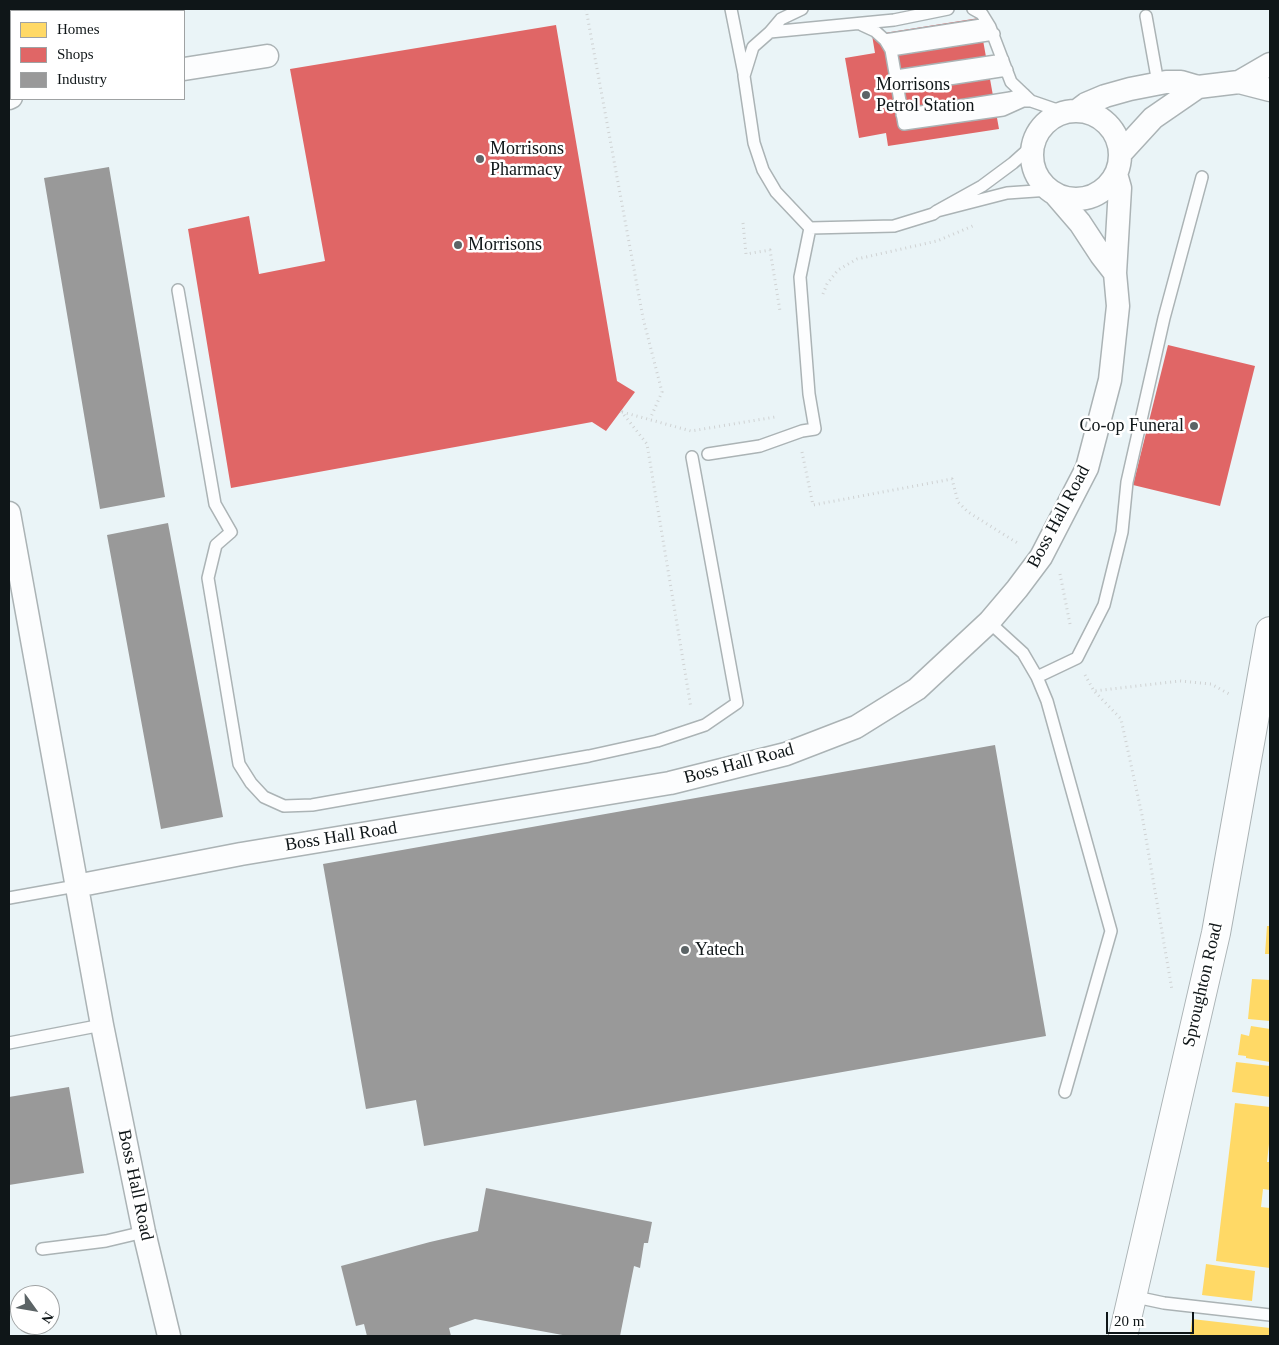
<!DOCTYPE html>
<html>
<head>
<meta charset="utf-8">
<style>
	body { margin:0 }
	#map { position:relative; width:1279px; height:1345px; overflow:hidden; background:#eaf4f7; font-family:Georgia,serif }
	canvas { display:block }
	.frame { position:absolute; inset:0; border:10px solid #0f1618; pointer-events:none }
	.legend { position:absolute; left:10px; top:10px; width:175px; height:90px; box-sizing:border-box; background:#fff; border:1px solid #9fa2a3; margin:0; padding:6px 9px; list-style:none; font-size:15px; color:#0f1618 }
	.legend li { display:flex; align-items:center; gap:10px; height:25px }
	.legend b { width:25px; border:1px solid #9fa2a3 }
	.north { position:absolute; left:10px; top:1285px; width:50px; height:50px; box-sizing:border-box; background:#fff; border:1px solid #9fa2a3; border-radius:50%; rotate:122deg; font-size:14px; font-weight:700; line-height:20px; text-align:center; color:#0f1618 }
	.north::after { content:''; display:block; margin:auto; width:18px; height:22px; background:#5c6466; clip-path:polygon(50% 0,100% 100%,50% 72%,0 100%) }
	.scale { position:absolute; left:1106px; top:1312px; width:88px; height:22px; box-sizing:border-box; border:2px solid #0f1618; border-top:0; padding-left:6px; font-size:15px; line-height:18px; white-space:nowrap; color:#0f1618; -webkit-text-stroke:4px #fff; paint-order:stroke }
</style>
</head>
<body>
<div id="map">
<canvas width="1279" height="1345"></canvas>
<div class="frame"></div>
<ul class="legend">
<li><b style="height:14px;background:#ffd966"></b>Homes</li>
<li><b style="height:14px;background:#e06666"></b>Shops</li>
<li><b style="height:14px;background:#999"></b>Industry</li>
</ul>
<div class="north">N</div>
<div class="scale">20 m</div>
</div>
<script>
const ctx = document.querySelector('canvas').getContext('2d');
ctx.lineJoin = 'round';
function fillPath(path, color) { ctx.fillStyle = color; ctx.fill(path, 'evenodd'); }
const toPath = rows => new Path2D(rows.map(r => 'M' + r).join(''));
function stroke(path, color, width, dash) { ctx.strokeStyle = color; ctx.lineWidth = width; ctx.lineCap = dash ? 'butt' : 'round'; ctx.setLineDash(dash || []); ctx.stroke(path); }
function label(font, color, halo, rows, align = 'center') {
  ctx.font = font + ' Georgia,serif'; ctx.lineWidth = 5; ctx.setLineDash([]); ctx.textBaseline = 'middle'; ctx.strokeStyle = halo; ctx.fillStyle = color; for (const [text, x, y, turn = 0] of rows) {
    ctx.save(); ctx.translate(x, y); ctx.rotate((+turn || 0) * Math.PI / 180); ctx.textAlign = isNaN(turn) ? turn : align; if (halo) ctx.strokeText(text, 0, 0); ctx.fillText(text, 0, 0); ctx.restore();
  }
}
fillPath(toPath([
	[1267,926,1270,926,1270,954,1265,954],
	[1252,979,1270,980,1270,1021,1248,1019],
	[1251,1026,1270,1029,1270,1062,1246,1058,1246,1056,1238,1055,1241,1034,1249,1036],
	[1236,1062,1270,1066,1270,1097,1232,1092],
	[1235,1103,1270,1107,1270,1144,1269,1144,1267,1162,1270,1162,1270,1190,1263,1189,1261,1207,1270,1208,1270,1268,1216,1261],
	[1206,1264,1255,1271,1252,1301,1202,1295],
	[1192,1319,1270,1328,1270,1336,1190,1336]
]), '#ffd966');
fillPath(toPath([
	[979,18,999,129,888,146,886,133,859,138,845,58,875,53,872,35],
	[556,25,617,381,635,392,606,431,592,422,231,488,188,229,249,216,259,274,325,261,290,69],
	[1168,345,1255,366,1220,506,1133,485]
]), '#e06666');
fillPath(toPath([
	[109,167,165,497,100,509,44,178],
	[168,523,223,817,161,829,107,535],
	[995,745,1046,1036,424,1146,416,1100,366,1109,323,864],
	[69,1087,84,1173,9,1185,9,1097],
	[486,1188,652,1222,648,1243,644,1243,640,1268,634,1266,620,1336,568,1336,475,1319,449,1328,451,1336,367,1336,364,1324,356,1326,341,1266,430,1242,478,1231]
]), '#999');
const service = toPath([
	[731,9,744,74],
	[973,9,982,14,990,27,1011,82,1031,101,1063,112],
	[1146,16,1158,83],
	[862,25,875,31,885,40,891,50,904,124,1003,110,1023,101,1031,101],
	[770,32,781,19,802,9],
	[885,40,988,24],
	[891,50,994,34],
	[896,76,1003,60],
	[897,87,1007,70],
	[902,115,1010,98,1024,94],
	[1033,145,1013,163,982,186,937,211,1007,193,1050,190],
	[810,228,776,192,763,170,754,143,744,76,753,47,770,32,894,20,948,9],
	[178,290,215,504,231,532,216,545,208,578,239,764,251,783,264,797,284,806,312,805,589,756,657,741,705,725,737,703,692,457],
	[708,454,760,446,802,431,815,429,809,394,800,277,810,228,894,226,933,214,937,211],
	[989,622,1023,653,1037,677,1047,701,1111,931,1065,1092],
	[1037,677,1077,658,1104,605,1122,532,1127,482,1164,318,1202,177],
	[9,898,76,886],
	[9,1043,102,1025],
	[42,1249,106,1241,144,1232],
	[1131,1296,1164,1303,1270,1315]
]);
const minor = toPath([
	[184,69,267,56],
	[1239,82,1270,90],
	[9,98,11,97],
	[1078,110,1086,104,1105,96,1130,89,1166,82,1181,82,1198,87,1239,82,1270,64],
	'1032 155a44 44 0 1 1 88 0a44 44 0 1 1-88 0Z',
	[1120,154,1153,118,1198,87],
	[1055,194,1080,223,1101,255,1115,273],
	[9,513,102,1025,144,1232,169,1336],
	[76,886,241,854,670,783,786,754,856,727,917,689,989,622,1017,589,1041,557,1087,468,1110,380,1118,306,1115,273,1120,188,1116,174]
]);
const tertiary = toPath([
	[1123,1336,1216,933,1270,631]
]);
stroke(service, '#abb3b5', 14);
stroke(minor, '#abb3b5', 25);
stroke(tertiary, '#abb3b5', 30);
stroke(toPath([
	[586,9,643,318,662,392,650,419],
	[743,223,746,254,770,250,780,311],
	[823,294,827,284,838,270,857,259,937,241,975,225],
	[621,411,647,444,691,708],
	[622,412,691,431,775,417],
	[802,452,813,505,952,479,958,502,968,512,1019,544],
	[1060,574,1070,624],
	[1085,675,1094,691,1180,681,1211,684,1231,695],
	[1095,692,1121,719,1142,815,1172,990]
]), '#cfd2d3', 3, [1, 4]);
stroke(service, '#fcfdfe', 11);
stroke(minor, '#fcfdfe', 22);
stroke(tertiary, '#fcfdfe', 28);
stroke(toPath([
	[69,11,83,9],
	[9,22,11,21]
]), '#cbcfd0', 4, [6, 6]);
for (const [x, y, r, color] of [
	[866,95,5,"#5c6466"],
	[480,159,5,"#5c6466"],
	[458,245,5,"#5c6466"],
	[1194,426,5,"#5c6466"],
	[685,950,5,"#5c6466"]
]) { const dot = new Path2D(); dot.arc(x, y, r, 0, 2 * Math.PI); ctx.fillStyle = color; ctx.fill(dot); stroke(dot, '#fff', 2); }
label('18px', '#0f1618', '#fff', [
	["Morrisons",876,85],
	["Petrol Station",876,106],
	["Morrisons",490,149],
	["Pharmacy",490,170],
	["Morrisons",468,245],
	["Co-op Funeral",1184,426,"right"],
	["Yatech",695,950]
], 'left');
label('18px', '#0f1618', '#fff', [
	["Boss Hall Road",1059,517,-62],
	["Boss Hall Road",739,764,-15],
	["Boss Hall Road",341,837,-9],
	["Sproughton Road",1203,985,-77],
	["Boss Hall Road",135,1185,78]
]);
</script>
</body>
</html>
